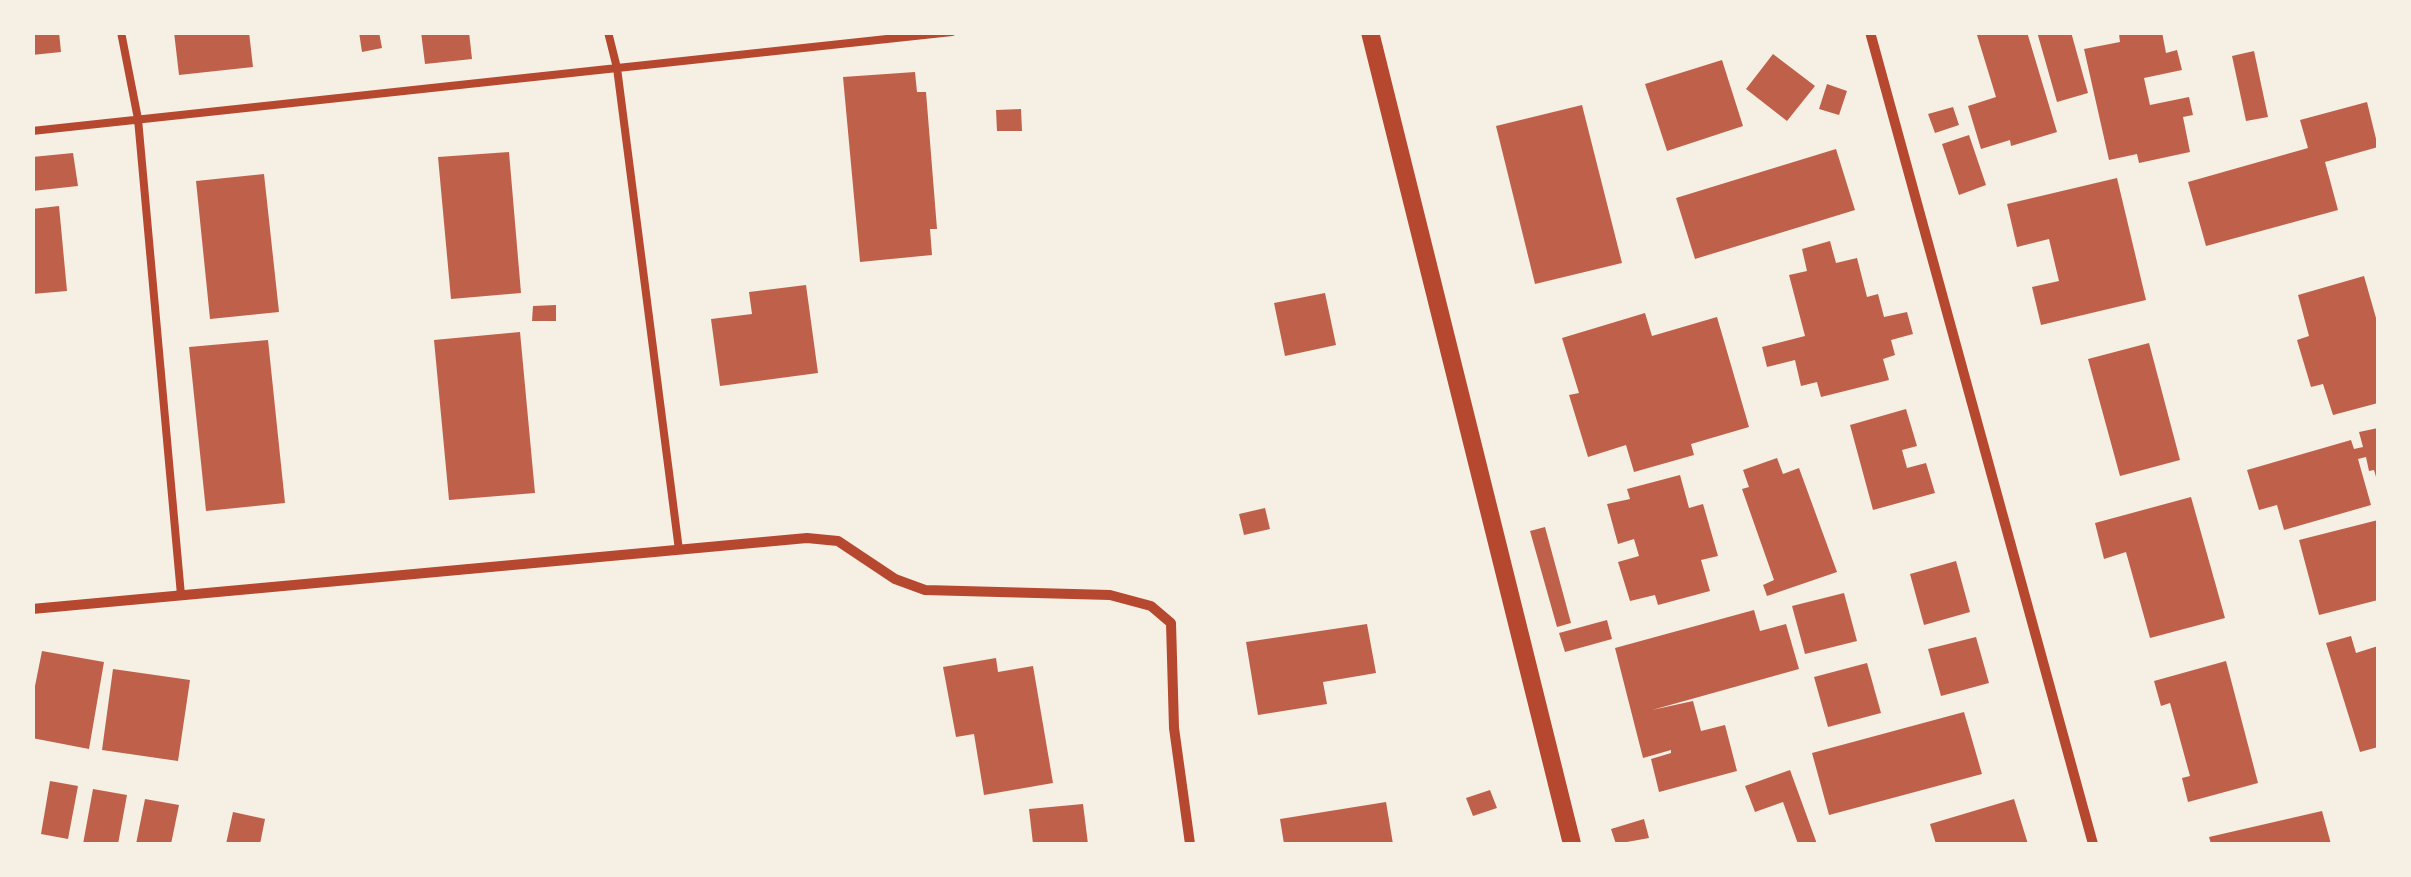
<!DOCTYPE html>
<html>
<head>
<meta charset="utf-8">
<style>
	body { margin:0 }
	#map { position:relative; width:2411px; height:877px; overflow:hidden; background:#f6efe4; font-family:"Alegreya Sans",sans-serif }
	canvas { display:block }
	.frame { position:absolute; inset:0; border:35px solid #f6efe4; pointer-events:none }
</style>
</head>
<body>
<div id="map">
<canvas width="2411" height="877"></canvas>
<div class="frame"></div>
</div>
<script>
const ctx = document.querySelector('canvas').getContext('2d');
ctx.lineJoin = 'round';
function fillPath(path, color) { ctx.fillStyle = color; ctx.fill(path, 'evenodd'); }
const toPath = rows => new Path2D(rows.map(r => 'M' + r).join(''));
function stroke(path, color, width, dash) { ctx.strokeStyle = color; ctx.lineWidth = width; ctx.lineCap = dash ? 'butt' : 'round'; ctx.setLineDash(dash || []); ctx.stroke(path); }
fillPath(toPath([
	[32,32,59,32,61,52,32,55],
	[174,32,249,32,253,67,179,75],
	[359,32,379,32,382,48,362,52],
	[421,32,469,32,472,59,425,64],
	[1984,32,2027,32,2057,132,2011,146,2010,140,1981,149,1968,106,1996,97,1977,35],
	[2037,32,2071,32,2088,93,2057,102],
	[2162,32,2166,53,2177,50,2182,70,2144,78,2150,105,2189,97,2193,115,2183,117,2190,152,2139,163,2137,154,2109,160,2084,49,2120,42,2119,34],
	[2254,51,2268,117,2246,121,2232,56],
	[1773,54,1815,86,1787,121,1746,89],
	[1722,60,1743,126,1667,151,1645,84],
	[915,72,917,92,926,92,937,229,930,229,932,255,860,262,843,77],
	[1827,84,1847,91,1839,115,1819,109],
	[2367,102,2378,147,2325,162,2338,210,2206,246,2188,182,2308,148,2300,120],
	[1582,105,1622,263,1535,284,1496,126],
	[1953,107,1959,125,1935,133,1928,114],
	[1021,109,1022,131,997,131,996,110],
	[1969,135,1986,185,1959,195,1942,144],
	[1836,149,1855,210,1695,259,1676,198],
	[509,152,521,293,451,299,438,157],
	[73,153,78,186,32,191,32,157],
	[264,174,279,312,210,319,196,181],
	[2117,178,2146,300,2041,325,2032,287,2059,281,2049,239,2017,247,2007,204],
	[59,206,67,291,32,294,32,209],
	[1830,241,1836,263,1857,258,1867,297,1878,294,1884,317,1907,312,1913,334,1891,340,1895,355,1883,359,1889,380,1821,397,1817,382,1801,386,1795,360,1767,367,1762,347,1805,336,1789,275,1807,271,1802,249],
	[2364,276,2378,325,2378,403,2333,415,2323,384,2311,387,2297,340,2309,336,2298,295],
	[806,285,818,373,720,386,711,319,752,314,749,292],
	[1325,293,1336,345,1285,356,1274,303],
	[556,305,556,321,532,321,533,306],
	[1645,313,1652,336,1717,317,1749,427,1691,444,1694,455,1634,472,1626,445,1588,457,1569,395,1579,393,1562,338],
	[520,332,535,493,449,500,434,340],
	[268,340,285,503,206,511,189,347],
	[2149,343,2180,460,2120,476,2088,359],
	[1906,409,1917,446,1902,450,1907,468,1926,463,1935,493,1873,510,1850,425],
	[2378,428,2378,484,2374,470,2369,471,2366,457,2358,459,2371,505,2284,530,2277,505,2259,510,2247,470,2351,440,2354,449,2363,447,2359,432],
	[1777,458,1783,474,1799,468,1837,572,1767,596,1763,585,1774,580,1742,489,1749,487,1743,470],
	[1680,475,1689,508,1703,504,1718,556,1701,560,1710,591,1658,605,1655,595,1630,601,1618,562,1639,556,1634,539,1618,544,1607,504,1630,499,1627,489],
	[2191,497,2225,618,2150,638,2126,552,2104,559,2095,523],
	[1265,508,1270,529,1244,535,1239,514],
	[2378,520,2378,600,2319,615,2299,540],
	[1545,527,1571,623,1557,627,1530,531],
	[1956,561,1970,612,1924,625,1910,574],
	[1844,593,1857,641,1805,654,1792,606],
	[1754,610,1760,631,1786,624,1799,669,1652,710,1693,701,1701,731,1725,725,1737,771,1659,792,1651,759,1671,753,1671,750,1643,758,1615,648],
	[1607,620,1612,639,1565,652,1559,633],
	[1367,624,1376,673,1323,682,1327,704,1258,715,1246,642],
	[2351,636,2356,653,2378,646,2378,747,2360,752,2326,643],
	[1976,637,1989,683,1941,696,1928,649],
	[42,651,104,662,89,749,32,738,32,701],
	[996,658,998,672,1033,666,1053,783,984,795,974,734,956,737,943,667],
	[2226,661,2258,783,2188,802,2182,778,2190,776,2170,703,2161,706,2154,681],
	[1867,663,1881,713,1828,727,1814,677],
	[113,669,190,680,178,761,102,750],
	[1964,712,1982,774,1829,815,1812,753],
	[1790,770,1817,844,1798,844,1783,802,1755,812,1745,786],
	[50,781,78,786,68,839,41,834],
	[93,789,127,795,118,844,83,844],
	[1490,790,1497,808,1473,816,1466,798],
	[145,799,179,805,171,844,136,844],
	[2014,799,2028,844,1936,844,1930,824],
	[1386,802,1393,844,1284,844,1280,819],
	[1083,804,1088,844,1033,844,1029,809],
	[2322,811,2331,844,2211,844,2209,837],
	[233,812,265,819,260,844,226,844],
	[1644,819,1649,838,1616,844,1611,829]
]), '#bf614a');
stroke(toPath([
	[121,32,138,119,181,595],
	[608,32,617,68,679,550],
	[32,131,952,32]
]), '#b5482f', 8);
stroke(toPath([
	[1870,32,2093,844],
	[32,609,807,538,838,541,895,579,925,590,1110,595,1151,606,1171,623,1174,728,1190,844]
]), '#b5482f', 10);
stroke(toPath([
	[1370,32,1572,844]
]), '#b5482f', 18);
</script>
</body>
</html>
